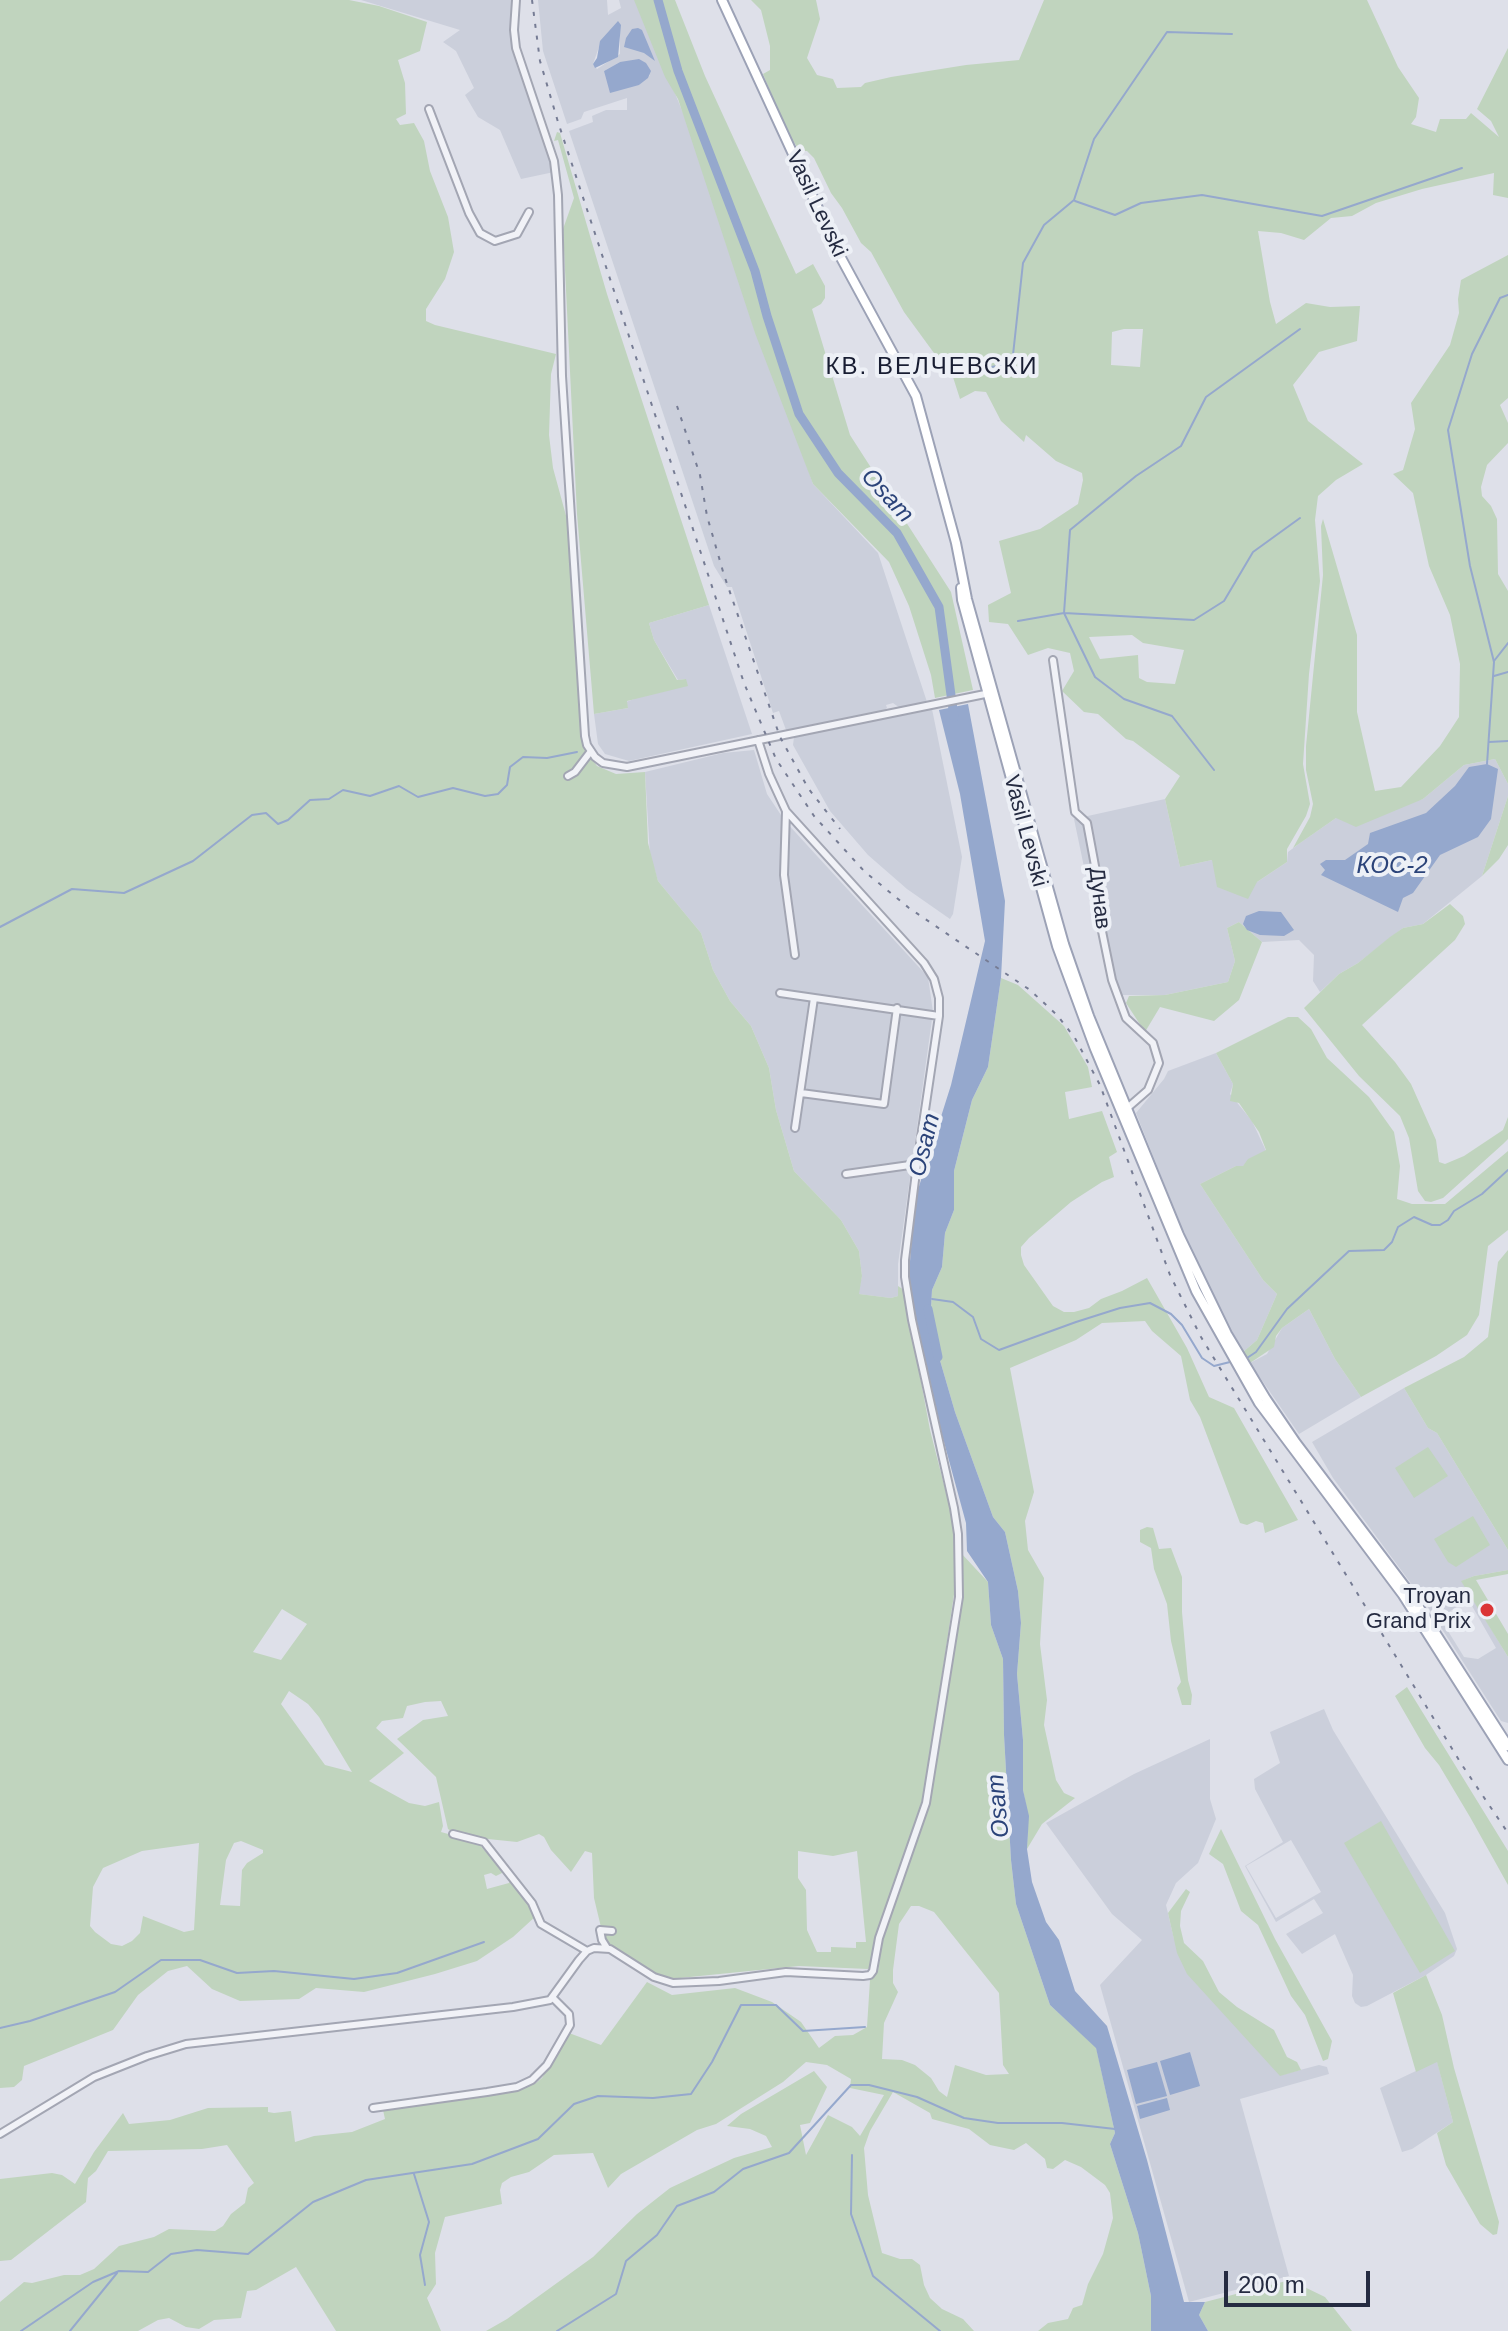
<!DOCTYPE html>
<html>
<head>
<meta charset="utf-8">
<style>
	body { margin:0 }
	#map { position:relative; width:1508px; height:2331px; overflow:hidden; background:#dee0e9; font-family:Helvetica,sans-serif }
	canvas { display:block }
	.scale { position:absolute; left:1224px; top:2271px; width:146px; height:36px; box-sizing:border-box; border:4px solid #252b41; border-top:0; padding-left:10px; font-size:24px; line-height:28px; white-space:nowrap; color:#252b41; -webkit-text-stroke:6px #edf0f6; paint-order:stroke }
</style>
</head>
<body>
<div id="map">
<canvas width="1508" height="2331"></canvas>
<div class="scale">200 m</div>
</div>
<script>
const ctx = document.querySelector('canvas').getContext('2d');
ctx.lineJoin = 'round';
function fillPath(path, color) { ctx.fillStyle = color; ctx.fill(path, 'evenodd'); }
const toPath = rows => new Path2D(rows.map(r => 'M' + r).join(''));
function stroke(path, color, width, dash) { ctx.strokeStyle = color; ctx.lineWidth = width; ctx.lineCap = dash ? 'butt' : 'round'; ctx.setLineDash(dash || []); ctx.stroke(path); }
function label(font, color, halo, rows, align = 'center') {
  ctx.font = font + ' Helvetica,sans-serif'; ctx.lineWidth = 8; ctx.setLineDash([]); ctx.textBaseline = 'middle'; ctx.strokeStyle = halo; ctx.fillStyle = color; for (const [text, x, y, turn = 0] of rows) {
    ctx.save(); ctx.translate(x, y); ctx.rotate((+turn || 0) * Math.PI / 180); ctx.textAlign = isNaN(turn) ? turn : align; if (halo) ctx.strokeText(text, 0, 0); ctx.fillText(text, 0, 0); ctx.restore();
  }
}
fillPath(toPath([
	[361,0,514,0,511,28,521,76,547,143,554,172,521,179,500,130,478,117,465,95,474,88,456,51,443,42,460,30],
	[538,0,607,0,608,15,621,8,619,0,637,0,703,162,813,484,878,553,927,702,900,708,893,703,886,705,887,708,883,711,786,730,779,711,773,713,732,587,727,587,714,566,569,131,593,122,592,116,606,110,627,110,627,98,584,112,581,119,567,124,543,51],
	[620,34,620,54,597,69,593,64,600,44],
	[620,62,650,75,639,85,604,71],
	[709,605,752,734,629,761,605,754,598,744,594,714,628,708,626,702,686,679,678,680,654,640,649,623],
	[932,709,962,857,953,914,950,919,907,889,868,855,830,811,793,745,794,737,807,733],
	[754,750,767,794,785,821,928,977,933,1012,898,1264,898,1296,891,1298,858,1294,862,1276,859,1251,841,1220,794,1171,776,1110,769,1068,751,1026,730,1001,713,970,701,933,658,881,650,855,645,772,723,753],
	[1495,759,1508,784,1508,796,1482,876,1423,924,1403,928,1358,963,1339,974,1320,992,1313,981,1314,955,1299,940,1262,942,1239,922,1227,928,1235,961,1228,982,1165,995,1114,995,1103,958,1074,819,1165,799,1180,867,1212,860,1257,882,1287,862,1288,852,1300,843,1336,818,1423,799,1464,765],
	[1216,1053,1233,1084,1230,1094,1252,1121,1266,1151,1243,1166,1236,1166,1200,1184,1263,1280,1277,1294,1257,1340,1243,1352,1217,1303,1182,1229,1136,1113,1164,1079,1168,1071],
	[1309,1309,1335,1359,1361,1397,1299,1434,1250,1363,1267,1354,1282,1328],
	[1404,1388,1428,1428,1437,1433,1508,1550,1508,1570,1474,1576,1462,1581,1508,1657,1508,1723,1501,1721,1424,1601,1333,1478,1312,1442],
	[1458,1606,1472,1606,1496,1648,1478,1659,1464,1657,1440,1618],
	[1324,1709,1333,1730,1445,1913,1457,1949,1454,1956,1426,1975,1367,2006,1361,2007,1355,2003,1352,1996,1353,1975,1335,1934,1302,1954,1286,1934,1323,1913,1314,1899,1276,1922,1245,1866,1283,1842,1255,1789,1254,1779,1280,1763,1270,1732],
	[1291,1840,1321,1892,1276,1918,1246,1866],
	[1210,1739,1210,1799,1216,1819,1198,1863,1176,1883,1166,1905,1174,1939,1281,2075,1319,2065,1327,2067,1329,2074,1240,2099,1289,2276,1189,2302,1100,1985,1142,1940,1112,1914,1046,1823,1134,1774],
	[1437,2061,1453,2122,1412,2149,1402,2152,1380,2088]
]), '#cbcfdb');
fillPath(toPath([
	[0,0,349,0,379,6,427,22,420,51,398,60,405,83,406,114,396,119,400,125,414,123,424,141,430,171,448,217,454,252,445,279,426,309,426,321,435,325,556,354,551,374,549,435,553,468,571,534,589,755,597,766,616,774,645,772,648,843,658,881,701,933,713,970,730,1001,751,1026,769,1068,776,1110,794,1171,841,1220,859,1251,862,1276,859,1294,891,1298,898,1296,898,1286,904,1290,930,1430,954,1524,955,1588,925,1789,918,1815,879,1925,872,1966,868,1969,799,1966,670,1979,662,1977,605,1944,594,1898,592,1853,585,1851,571,1872,551,1850,544,1837,539,1834,517,1842,488,1839,483,1842,459,1836,448,1829,436,1777,397,1739,423,1720,448,1716,441,1701,425,1702,407,1706,403,1718,382,1721,376,1728,404,1753,369,1781,409,1803,425,1806,439,1802,443,1826,441,1832,477,1842,504,1872,496,1876,491,1873,484,1875,487,1889,509,1883,510,1880,515,1882,536,1916,513,1937,477,1961,435,1974,364,1992,316,1988,299,1999,240,2001,212,1989,187,1966,168,1971,138,1995,113,2030,24,2066,22,2080,14,2087,0,2088],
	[282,1609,307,1624,281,1660,253,1652],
	[289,1691,308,1704,319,1717,352,1772,325,1765,281,1704],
	[241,1841,263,1850,263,1853,247,1863,242,1870,240,1906,220,1905,226,1860,234,1843],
	[199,1843,194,1930,184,1932,143,1916,140,1933,132,1941,122,1946,111,1944,95,1932,90,1926,93,1887,103,1868,142,1851],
	[798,1851,833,1856,857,1851,866,1942,856,1942,856,1948,831,1947,831,1952,817,1952,807,1930,806,1890,798,1878],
	[634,0,675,0,705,76,796,274,813,264,825,286,825,298,821,304,812,309,850,435,951,592,973,690,935,698,931,675,909,606,889,562,813,484,755,333,678,99,665,77],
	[751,0,816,0,820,19,807,58,817,75,833,79,837,88,861,87,865,83,891,77,966,65,1019,60,1044,0,1367,0,1398,67,1419,98,1416,117,1411,124,1436,132,1440,119,1466,119,1471,113,1499,137,1491,121,1477,109,1508,48,1508,198,1493,195,1494,173,1422,189,1376,203,1352,216,1331,218,1304,240,1281,233,1258,231,1270,302,1276,324,1306,303,1330,307,1360,306,1357,341,1319,352,1293,385,1308,421,1363,464,1336,480,1318,496,1315,520,1320,581,1309,674,1303,764,1310,804,1306,816,1287,849,1287,862,1257,882,1248,899,1217,887,1212,860,1180,867,1165,799,1180,776,1133,741,1126,739,1098,714,1084,712,1062,691,1074,671,1070,653,1048,648,1028,655,1008,624,989,622,988,605,1011,593,999,541,1040,529,1078,504,1083,480,1082,473,1056,461,1026,435,1024,442,1001,421,986,392,975,391,960,399,952,374,942,364,904,312,871,252,861,243,842,208,831,193,814,158,807,151,799,151,783,122,763,74,770,70,770,46,761,10],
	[1124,329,1143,329,1140,367,1111,365,1112,332],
	[1132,635,1143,643,1184,650,1175,684,1147,682,1139,678,1138,655,1100,659,1089,637],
	[557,132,560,133,607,294,709,605,649,623,654,640,677,680,686,679,688,686,627,701,628,708,594,714,577,514,563,229,574,198,558,140,554,141],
	[1508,255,1508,398,1500,405,1508,423,1508,443,1487,465,1481,487,1482,496,1491,506,1497,519,1498,574,1508,591,1508,784,1495,759,1464,765,1423,799,1356,827,1336,818,1293,848,1310,817,1313,804,1306,770,1306,746,1323,575,1321,526,1323,519,1357,635,1357,712,1375,791,1401,787,1440,746,1459,717,1460,664,1450,615,1429,566,1413,493,1393,474,1403,470,1415,429,1411,403,1450,345,1459,313,1458,299,1461,280],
	[1508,796,1508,845,1499,859,1482,876],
	[1450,904,1463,916,1465,924,1455,940,1362,1025,1395,1062,1411,1084,1436,1140,1439,1162,1445,1164,1464,1156,1503,1130,1508,1117,1508,1139,1503,1144,1443,1198,1431,1202,1425,1201,1418,1191,1409,1138,1400,1116,1359,1076,1304,1008,1339,974,1358,963,1390,937,1403,928,1423,924],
	[1239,922,1262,942,1239,1000,1214,1021,1160,1007,1145,1032,1126,1003,1129,996,1165,995,1228,982,1235,961,1227,928],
	[1001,978,1018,985,1064,1026,1088,1067,1092,1087,1065,1092,1069,1119,1102,1111,1117,1152,1109,1157,1114,1177,1102,1182,1071,1202,1029,1238,1021,1247,1021,1255,1024,1265,1053,1306,1064,1312,1074,1312,1089,1308,1101,1299,1122,1291,1147,1278,1187,1348,1209,1397,1234,1408,1298,1520,1265,1533,1263,1523,1256,1521,1247,1525,1240,1523,1200,1417,1190,1400,1181,1356,1152,1331,1145,1321,1102,1323,1076,1340,1010,1368,1034,1492,1025,1521,1028,1550,1044,1578,1040,1644,1047,1700,1044,1725,1056,1780,1064,1793,1075,1798,1042,1824,1027,1849,1028,1816,1023,1790,1023,1740,1017,1674,1021,1623,1018,1591,1005,1532,993,1517,955,1412,930,1326,932,1290,942,1267,945,1233,954,1210,954,1171,972,1100,988,1067],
	[1288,1017,1298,1017,1311,1029,1327,1058,1369,1097,1394,1132,1400,1166,1397,1199,1412,1204,1445,1204,1508,1151,1508,1230,1488,1246,1479,1315,1467,1335,1436,1356,1361,1397,1335,1359,1309,1309,1282,1328,1276,1336,1274,1347,1250,1363,1243,1352,1257,1340,1277,1294,1263,1280,1200,1184,1236,1166,1243,1166,1248,1159,1266,1150,1259,1132,1239,1103,1230,1101,1233,1084,1216,1053],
	[1508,1250,1508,1550,1437,1433,1428,1428,1404,1388,1464,1357,1488,1337,1498,1262],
	[1428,1447,1448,1476,1414,1498,1395,1468],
	[1473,1516,1490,1545,1456,1567,1448,1562,1434,1539],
	[1147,1527,1153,1528,1159,1549,1171,1548,1182,1577,1182,1612,1188,1680,1192,1695,1191,1705,1182,1705,1177,1688,1181,1682,1171,1641,1167,1604,1154,1569,1151,1548,1140,1542,1140,1530],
	[961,1553,988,1582,991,1625,1003,1659,1004,1735,1011,1860,1016,1904,1050,2005,1096,2047,1115,2133,1110,2144,1138,2233,1151,2296,1151,2331,1038,2331,1048,2323,1068,2319,1073,2308,1082,2305,1088,2284,1103,2254,1113,2218,1110,2193,1105,2185,1081,2167,1065,2160,1053,2169,1047,2168,1045,2159,1026,2143,1014,2150,990,2145,969,2129,932,2119,930,2113,893,2092,870,2131,864,2148,868,2195,882,2253,900,2259,912,2259,920,2265,924,2285,930,2298,942,2309,963,2319,974,2331,486,2331,507,2319,593,2257,637,2214,670,2188,734,2158,772,2147,766,2136,750,2129,727,2126,741,2114,814,2071,827,2087,810,2123,800,2125,806,2155,828,2115,852,2127,860,2136,884,2095,850,2088,851,2079,827,2065,806,2062,783,2082,716,2124,697,2130,621,2174,608,2188,593,2153,554,2155,529,2172,511,2177,502,2183,500,2190,502,2204,445,2217,435,2253,436,2284,427,2298,441,2331,336,2331,296,2267,256,2290,247,2291,241,2318,214,2320,199,2329,186,2327,169,2318,158,2320,138,2331,0,2331,0,2302,24,2282,32,2283,64,2275,80,2275,94,2269,119,2246,154,2237,169,2229,215,2231,223,2226,231,2214,245,2203,248,2188,254,2183,227,2145,202,2149,108,2151,96,2171,88,2178,86,2202,11,2260,0,2261,0,2179,52,2173,62,2175,75,2184,94,2152,123,2113,129,2124,170,2120,208,2108,268,2107,268,2112,274,2113,291,2111,295,2142,314,2136,352,2132,385,2119,383,2110,521,2088,536,2083,542,2078,569,2033,601,2045,647,1982,672,1995,735,1988,772,2002,801,2022,819,2048,835,2036,853,2035,867,2027,870,1980,878,1971,883,1935,926,1802,957,1611],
	[911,1906,919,1906,934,1912,999,1993,1003,2065,1009,2074,986,2075,955,2065,947,2097,939,2091,931,2078,915,2065,902,2060,882,2059,884,2023,898,1992,893,1983,893,1970,899,1924],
	[1508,1570,1508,1574,1476,1580,1508,1634,1508,1657,1461,1581,1474,1576],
	[1407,1687,1508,1851,1508,1885,1470,1817,1439,1765,1425,1748,1395,1696],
	[1381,1821,1455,1951,1420,1973,1344,1843],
	[1221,1829,1275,1939,1332,2041,1328,2059,1323,2061,1305,2015,1291,1996,1258,1925,1241,1911,1223,1864,1209,1854],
	[1186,1889,1190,1892,1181,1911,1180,1926,1184,1943,1203,1961,1219,1992,1237,2007,1274,2030,1287,2057,1297,2062,1301,2070,1280,2076,1187,1974,1177,1953,1168,1913],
	[1426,1975,1442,2015,1454,2068,1499,2222,1497,2234,1493,2235,1480,2224,1446,2165,1437,2133,1453,2122,1437,2062,1416,2072,1393,1993],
	[1290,2280,1325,2297,1352,2331,1208,2331,1199,2315,1205,2302]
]), '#c0d4be');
fillPath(toPath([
	[618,21,621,25,618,57,595,68,593,64,597,58,600,41],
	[638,28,642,30,655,61,644,53,624,47,626,38,632,29],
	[639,59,646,63,651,71,648,78,639,85,610,93,604,71,620,62],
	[968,704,1005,901,1001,978,988,1067,972,1100,954,1171,954,1210,945,1233,942,1267,932,1290,930,1326,955,1412,993,1517,1005,1532,1018,1591,1021,1623,1017,1674,1023,1740,1023,1790,1029,1816,1027,1849,1032,1882,1046,1922,1059,1940,1075,1991,1107,2026,1147,2160,1184,2302,1205,2302,1199,2315,1208,2331,1151,2331,1151,2296,1138,2233,1110,2144,1115,2133,1096,2048,1050,2005,1016,1904,1011,1860,1004,1735,1003,1659,991,1625,988,1582,967,1551,966,1523,929,1387,908,1286,915,1199,951,1085,985,941,960,794,939,710],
	[1487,764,1498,769,1491,819,1478,837,1440,855,1413,893,1403,898,1398,912,1321,875,1325,870,1320,864,1326,860,1345,860,1368,844,1370,833,1426,813,1455,786,1469,767],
	[1259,911,1281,912,1294,930,1284,936,1260,935,1247,930,1243,924,1246,916],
	[1190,2052,1200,2086,1170,2095,1160,2061],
	[1157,2062,1167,2096,1136,2104,1127,2070],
	[1167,2098,1170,2110,1140,2119,1137,2106]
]), '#95a8cd');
stroke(toPath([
	[1075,201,1115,215,1141,203,1202,195,1322,216,1462,168],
	[977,369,1012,364,1023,263,1044,225,1074,200,1094,139,1167,32,1232,34],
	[1018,621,1064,613,1070,530,1136,476,1181,446,1206,397,1300,329],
	[1494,661,1508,643],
	[1494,676,1508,672],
	[1489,742,1508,741],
	[1487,764,1494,662,1470,566,1448,430,1472,354,1500,298,1508,295],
	[1214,770,1172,716,1124,699,1095,677,1064,613,1194,620,1224,601,1253,552,1300,518],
	[0,927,72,889,124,893,193,861,252,815,266,813,278,824,288,820,310,800,329,799,343,790,370,796,399,786,418,797,453,788,485,796,498,794,507,785,510,767,523,757,547,758,577,752],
	[932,1299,953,1302,973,1317,981,1339,999,1350,1076,1322,1120,1308,1150,1303,1171,1314,1182,1325,1202,1358,1214,1366,1230,1362],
	[1247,1358,1256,1352,1287,1309,1349,1251,1384,1250,1392,1242,1398,1227,1414,1217,1432,1225,1440,1225,1448,1220,1454,1211,1482,1194,1508,1170],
	[0,2028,30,2021,115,1992,161,1960,200,1960,237,1973,274,1971,354,1979,397,1973,484,1942],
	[852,2155,851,2214,873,2276,940,2331],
	[414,2174,429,2222,420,2255,425,2285],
	[21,2331,93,2282,119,2271,148,2272,171,2254,197,2250,248,2254,313,2202,366,2180,472,2164,538,2139,574,2104,598,2096,653,2098,691,2094,712,2062,741,2005,776,2005,803,2031,865,2027],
	[70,2331,117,2273],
	[557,2331,616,2294,626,2261,657,2235,677,2206,714,2192,743,2169,789,2153,851,2085,869,2085,917,2097,964,2118,998,2123,1062,2123,1115,2129]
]), '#95a8cd', 2);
stroke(toPath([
	[658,0,678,71,755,271,767,316,799,414,838,473,897,533,939,607,954,717],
	[928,1309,938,1357]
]), '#95a8cd', 9);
const minor = toPath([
	[516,0,514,30,516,48,554,161,558,195,562,376,585,736,587,745,595,757,603,763,627,767,990,693],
	[429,109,469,213,480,233,495,241,517,234,529,212],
	[1053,660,1075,812,1087,823,1098,882,1096,902,1112,980,1126,1018,1153,1043,1159,1063,1148,1090,1125,1110],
	[568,776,575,772,591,751],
	[786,811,784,875,795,955],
	[780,993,939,1016],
	[801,1093,884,1104,897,1008],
	[795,1128,814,998],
	[846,1174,917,1164],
	[453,1834,484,1842,532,1903,541,1924,587,1951],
	[607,1948,602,1940,600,1930,612,1931],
	[373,2108,487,2092,517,2087,532,2080,547,2065,570,2025,569,2014,553,1998],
	[0,2134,94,2077,147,2056,186,2044,513,2007,550,2000,579,1960,587,1951,594,1948,610,1949,654,1977,673,1983,719,1981,786,1972,863,1976,870,1975,873,1971,879,1938,926,1803,959,1597,958,1534,954,1508,912,1320,905,1277,905,1260,917,1164,939,1016,939,998,934,979,924,963,786,811,769,774,758,740]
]);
const major = toPath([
	[722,0,840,256,916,396,956,543,967,599,1064,944,1089,1016,1179,1235,1227,1334,1266,1399,1296,1443,1409,1592,1508,1746],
	[961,588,962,600,1057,946,1095,1049,1196,1291,1259,1403,1403,1595,1508,1760]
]);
stroke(minor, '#a3a6b3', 10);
stroke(major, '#9ca2b6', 12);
stroke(minor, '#f1f2f7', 6);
stroke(major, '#fff', 8);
stroke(toPath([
	[532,0,540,61,558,122,744,683,776,759,814,816,864,871,909,908,1030,990,1057,1015,1075,1038,1100,1085,1170,1275,1201,1337,1462,1765,1508,1833],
	[677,406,700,475,707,516,724,575,780,737,808,788,840,829]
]), '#767c94', 2, [4, 8]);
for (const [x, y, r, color] of [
	[1487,1610,8,"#db3535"]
]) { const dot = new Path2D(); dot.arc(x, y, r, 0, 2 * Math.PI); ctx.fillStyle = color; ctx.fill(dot); stroke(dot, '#edf0f6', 3); }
label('22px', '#252b41', '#edf0f6', [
	["Vasil Levski",816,204,65],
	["Vasil Levski",1025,831,75],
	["Дунав",1099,898,83]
]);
label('22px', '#252b41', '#edf0f6', [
	["Troyan",1471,1597],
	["Grand Prix",1471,1622]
], 'right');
ctx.letterSpacing = '2px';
label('24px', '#181d32', '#edf0f6', [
	["КВ. ВЕЛЧЕВСКИ",932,367]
]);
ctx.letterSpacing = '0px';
label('italic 24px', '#2b4379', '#edf0f6', [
	["Osam",887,496,47],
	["КОС-2",1392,866],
	["Osam",925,1145,-76],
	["Osam",999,1806,-95]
]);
</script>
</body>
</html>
